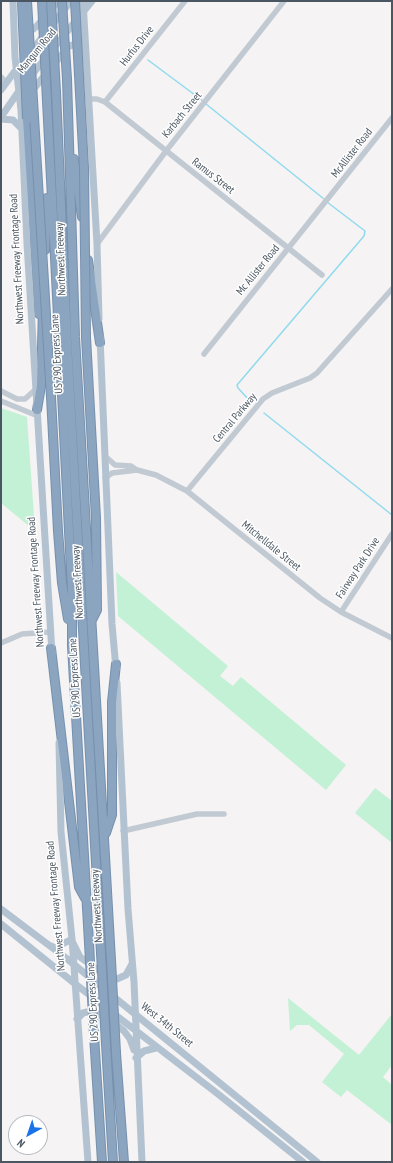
<!DOCTYPE html>
<html>
<head>
<meta charset="utf-8">
<style>
	body { margin:0 }
	#map { position:relative; width:393px; height:1163px; overflow:hidden; background:#f5f3f3; font-family:"PT Sans Narrow",sans-serif }
	canvas { display:block }
	.frame { position:absolute; inset:0; border:2px solid #4a5661; pointer-events:none }
	.north { position:absolute; left:8px; top:1115px; width:40px; height:40px; box-sizing:border-box; background:#fff; border:1px solid #b7bbc0; border-radius:50%; rotate:220deg; font-size:11px; font-weight:700; line-height:16px; text-align:center; color:#4a5661 }
	.north::after { content:''; display:block; margin:auto; width:14px; height:18px; background:#1a73e8; clip-path:polygon(50% 0,100% 100%,50% 72%,0 100%) }
</style>
</head>
<body>
<div id="map">
<canvas width="393" height="1163"></canvas>
<div class="frame"></div>
<div class="north">N</div>
</div>
<script>
const ctx = document.querySelector('canvas').getContext('2d');
ctx.lineJoin = 'round';
function fillPath(path, color) { ctx.fillStyle = color; ctx.fill(path, 'evenodd'); }
const toPath = rows => new Path2D(rows.map(r => 'M' + r).join(''));
function stroke(path, color, width, dash) { ctx.strokeStyle = color; ctx.lineWidth = width; ctx.lineCap = dash ? 'butt' : 'round'; ctx.setLineDash(dash || []); ctx.stroke(path); }
function label(font, color, halo, rows, align = 'center') {
  ctx.font = font + ' "PT Sans Narrow",sans-serif'; ctx.lineWidth = 3; ctx.setLineDash([]); ctx.textBaseline = 'middle'; ctx.strokeStyle = halo; ctx.fillStyle = color; for (const [text, x, y, turn = 0] of rows) {
    ctx.save(); ctx.translate(x, y); ctx.rotate((+turn || 0) * Math.PI / 180); ctx.textAlign = isNaN(turn) ? turn : align; if (halo) ctx.strokeText(text, 0, 0); ctx.fillText(text, 0, 0); ctx.restore();
  }
}
fillPath(toPath([
	[1,408,27,417,35,531,1,503],
	[116,572,228,666,220,676,233,686,241,677,346,765,326,790,118,616],
	[375,788,392,801,392,843,355,813],
	[288,998,359,1055,392,1014,392,1065,383,1077,392,1085,392,1125,347,1090,341,1097,322,1082,344,1054,309,1025,297,1025,290,1031]
]), '#c3f1d5');
stroke(toPath([
	[148,60,203,101],
	[206,104,324,199],
	[250,401,238,388,237,385,364,236,365,231,327,202],
	[264,413,392,515]
]), '#90daee', 1.5);
const highway = toPath([
	[67,79,75,337,111,960],
	[56,92,67,342,101,953],
	[47,101,72,590,72,646,89,943],
	[27,119,39,314],
	[74,159,82,217],
	[45,250,47,198],
	[88,260,100,343],
	[86,337,96,518,97,610,92,620],
	[51,397,58,531,62,583,68,619],
	[37,410,41,386,43,308],
	[51,648,79,887,85,898],
	[106,833,112,815,112,702,116,664],
	[94,1035,102,1162],
	[106,1044,113,1162],
	[116,1053,124,1162]
]);
stroke(highway, '#7690ad', 10);
stroke(toPath([
	[1,77,6,82],
	[89,99,97,99,105,102,322,275],
	[105,102,185,1],
	[97,244,166,151,284,1],
	[204,354,392,118],
	[1,391,17,399,25,399,37,388],
	[1,401,38,416],
	[105,456,115,465,131,466,137,470,156,475,187,491,320,598,341,612,392,638],
	[105,478,112,473,137,470],
	[187,491,263,399,272,393,310,378,317,373,392,289],
	[341,612,392,534],
	[1,643,22,634,50,632],
	[123,831,197,814,224,814]
]), '#c1cad2', 5.5);
stroke(toPath([
	[13,1,15,57,21,110,27,243,52,653],
	[83,1,97,244,99,319],
	[24,29,32,30,37,26,58,1],
	[29,54,71,1],
	[30,77,92,1],
	[1,90,18,67],
	[31,92,69,46,77,44,81,48],
	[1,117,21,88],
	[1,119,13,120,21,128],
	[100,337,112,624,116,669],
	[117,683,128,909,134,982,142,1162],
	[59,743,61,832,72,939,88,1162],
	[1,909,66,958,317,1162],
	[1,924,74,983,218,1094,303,1162],
	[73,943,80,957,106,976,117,979,126,975,132,964],
	[51,946,55,948,72,939],
	[77,1019,83,1013,91,1011,108,1018,124,1031,130,1039,134,1050],
	[136,1058,144,1051,156,1048]
]), '#b3c2d1', 7);
stroke(highway, '#8ba5c1', 8);
const highwayBridge = toPath([
	[27,1,51,397],
	[42,1,47,101],
	[51,1,56,92],
	[62,1,67,79],
	[75,1,84,168,86,337],
	[22,2,27,119],
	[89,943,94,1035],
	[101,953,106,1044],
	[111,960,116,1053]
]);
stroke(highwayBridge, '#7690ad', 10, []);
stroke(highwayBridge, '#8ba5c1', 8);
label('11px', '#4a5661', '#fff', [
	["Hurfus Drive",137,46,-52],
	["Mangum Road",37,51,-51],
	["Karbach Street",182,115,-51],
	["McAllister Road",352,153,-52],
	["Ramus Street",213,176,38],
	["Northwest Freeway Frontage Road",17,259,-93],
	["Northwest Freeway",61,259,-92],
	["Mc Allister Road",258,270,-51],
	["US 290 Express Lane",57,354,-93],
	["Central Parkway",235,418,-50],
	["Mitchelldale Street",271,546,39],
	["Fairway Park Drive",358,568,-57],
	["Northwest Freeway Frontage Road",36,582,-94],
	["Northwest Freeway",78,582,-93],
	["US 290 Express Lane",75,678,-93],
	["Northwest Freeway Frontage Road",56,906,-95],
	["Northwest Freeway",97,906,-93],
	["US 290 Express Lane",93,1002,-93],
	["West 34th Street",167,1025,39]
]);
</script>
</body>
</html>
